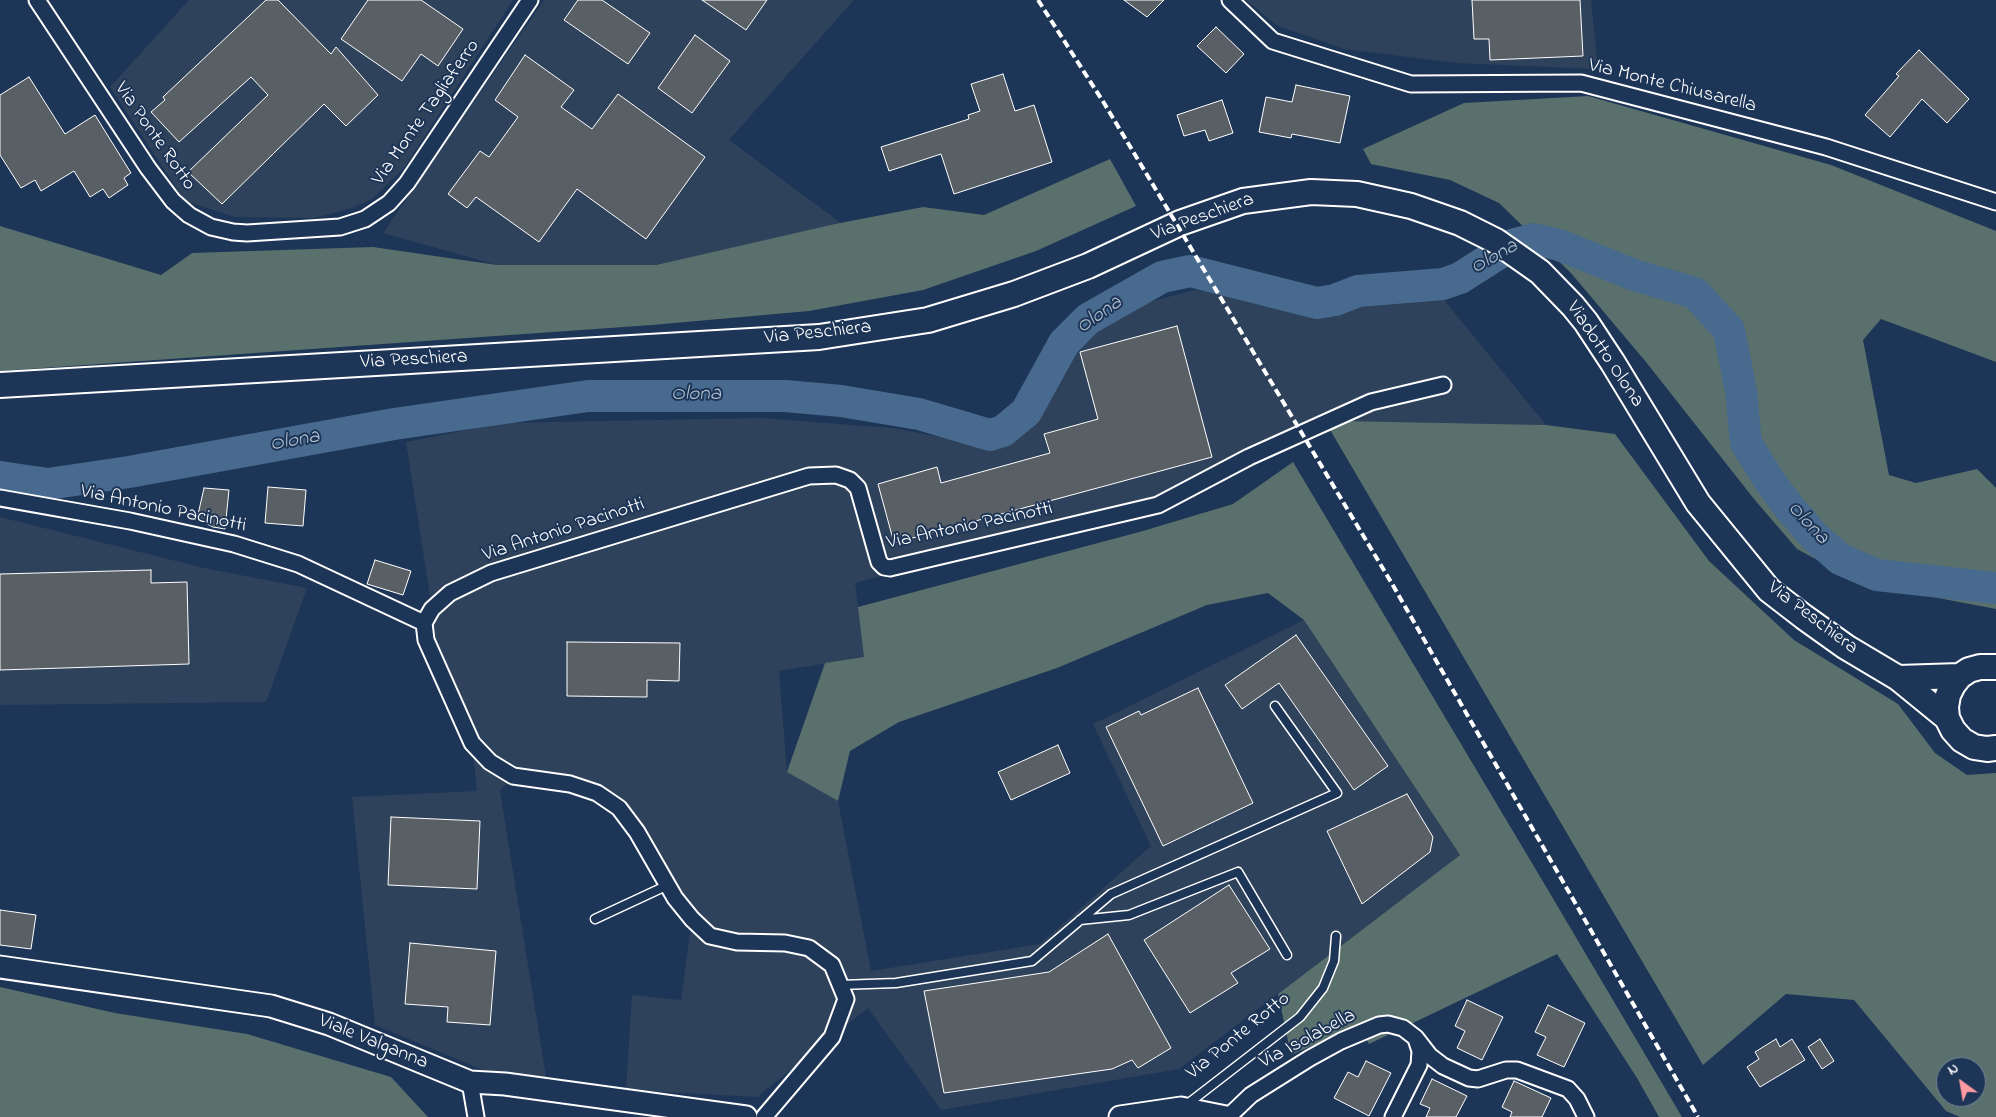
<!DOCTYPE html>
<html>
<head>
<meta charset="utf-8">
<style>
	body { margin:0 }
	#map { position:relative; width:1996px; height:1117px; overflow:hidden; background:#1d3557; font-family:"Indie Flower",sans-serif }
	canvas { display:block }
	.north { position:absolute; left:1936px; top:1057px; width:50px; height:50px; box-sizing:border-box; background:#1d3557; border:1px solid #77869a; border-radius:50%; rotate:328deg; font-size:14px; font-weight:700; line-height:20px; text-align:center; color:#fff }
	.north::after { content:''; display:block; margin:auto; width:18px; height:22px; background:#ff9aa2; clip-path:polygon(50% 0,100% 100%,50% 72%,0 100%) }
</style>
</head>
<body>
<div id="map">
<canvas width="1996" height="1117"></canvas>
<div class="north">N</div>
</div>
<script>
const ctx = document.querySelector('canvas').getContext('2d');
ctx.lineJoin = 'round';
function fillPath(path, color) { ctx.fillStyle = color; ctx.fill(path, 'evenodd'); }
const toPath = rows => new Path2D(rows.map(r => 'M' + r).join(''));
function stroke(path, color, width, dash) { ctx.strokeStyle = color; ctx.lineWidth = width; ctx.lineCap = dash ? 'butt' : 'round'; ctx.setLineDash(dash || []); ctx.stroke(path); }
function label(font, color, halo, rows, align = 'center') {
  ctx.font = font + ' "Indie Flower",sans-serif'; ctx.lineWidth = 4; ctx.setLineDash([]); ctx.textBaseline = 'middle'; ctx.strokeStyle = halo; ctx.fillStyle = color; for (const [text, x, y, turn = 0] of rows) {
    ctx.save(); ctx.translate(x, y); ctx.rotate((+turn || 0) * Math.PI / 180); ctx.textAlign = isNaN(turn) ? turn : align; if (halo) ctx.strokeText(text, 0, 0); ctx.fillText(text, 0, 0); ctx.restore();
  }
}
fillPath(toPath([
	[189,0,513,0,404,168,372,199,352,208,315,218,235,217,185,201,110,87],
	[544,0,854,0,729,140,841,223,656,265,497,265,383,233],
	[1246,0,1591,0,1598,69,1456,63,1344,49,1276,25],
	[1195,290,1317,311,1440,295,1546,425,1344,421,1157,503,855,583,865,657,779,671,787,772,838,801,871,971,1040,944,1151,846,1093,724,1304,620,1460,855,1179,1069,941,1110,868,1008,757,1097,626,1090,632,995,681,1000,692,919,637,832,597,793,515,775,500,791,547,1083,500,1077,375,1025,352,797,477,791,472,743,426,640,432,609,406,442,503,423,760,418,892,428,986,445,1033,421,1081,346,1125,308],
	[0,517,204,568,307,588,266,702,0,705]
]), '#2f425b');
fillPath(toPath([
	[1588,96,1831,165,1996,231,1996,362,1881,319,1863,340,1889,475,1916,483,1977,469,1996,488,1996,609,1860,583,1797,549,1754,499,1646,362,1571,273,1499,203,1450,180,1371,164,1363,149,1464,103],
	[1110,159,1136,206,1036,251,923,290,809,311,652,325,0,371,0,226,161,275,192,253,373,247,497,265,656,265,835,224,923,207,984,215],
	[1344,421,1546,425,1615,434,1709,561,1794,640,1898,704,1935,753,1967,775,1996,773,1996,1117,1960,1117,1946,1111,1854,1000,1786,994,1703,1065,1329,428],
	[1946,1067,1976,1067,1976,1097,1946,1097],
	[1293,462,1548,890,1682,1117,1659,1117,1637,1078,1557,954,1369,1044,1359,1025,1291,1055,1278,994,1460,855,1304,620,1268,593,1207,605,1057,668,899,722,850,751,838,801,787,772,825,663,864,657,858,607,1143,531,1233,504],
	[0,987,115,1013,247,1034,391,1077,428,1117,0,1117]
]), '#5a706c');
stroke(toPath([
	[0,477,48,484,129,472,394,424,588,396,785,396,841,401,919,414,990,435,1003,431,1026,412,1064,343,1088,319,1162,277,1190,271,1317,303,1335,300,1358,291,1443,284,1460,278,1512,245,1534,239,1559,245,1634,275,1695,293,1729,330,1741,391,1746,443,1769,480,1788,506,1814,536,1840,559,1877,575,1996,588]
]), '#476a8e', 32);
const building = toPath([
	[266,0,278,0,331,54,336,47,378,95,346,126,324,104,222,204,188,172,268,95,251,77,179,142,151,112,165,100,163,97,266,0],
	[368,0,421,0,463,29,438,66,421,54,402,81,341,39,368,0],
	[578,0,602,0,650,33,628,64,564,20,578,0],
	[702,0,767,0,746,30,702,0],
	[1124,0,1164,0,1147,17,1124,0],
	[1472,0,1580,0,1583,56,1490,60,1489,39,1474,39,1472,0],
	[1216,27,1244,54,1226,73,1197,46,1216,27],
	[695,35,730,61,692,113,658,88,695,35],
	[1919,50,1969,99,1947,123,1922,99,1890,137,1865,115,1899,76,1896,74,1919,50],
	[525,55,574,90,561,107,592,129,618,94,705,157,646,239,577,189,539,242,476,197,467,208,448,194,480,151,489,157,518,117,495,100,525,55],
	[1003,74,1015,111,1034,105,1052,162,954,194,941,154,889,171,881,147,969,119,968,115,980,111,971,84,1003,74],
	[29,77,65,134,95,115,131,173,124,178,128,185,109,198,103,189,90,197,74,171,41,191,35,180,21,188,0,155,0,95,29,77],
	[1296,85,1350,96,1340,143,1292,134,1291,138,1259,132,1266,97,1292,102,1296,85],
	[1222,100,1233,133,1209,141,1205,130,1184,136,1177,115,1222,100],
	[1177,326,1212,457,894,543,878,484,937,467,941,483,1050,453,1044,434,1098,419,1080,352,1177,326],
	[268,487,306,490,303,526,265,523,268,487],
	[204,488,229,490,225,529,213,527,197,519,204,488],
	[375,560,411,571,403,595,367,584,375,560],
	[151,570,151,583,187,582,189,664,0,670,0,574,151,570],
	[1296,635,1388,766,1354,790,1279,683,1242,709,1225,685,1296,635],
	[567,642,680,643,679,681,647,680,647,697,567,696,567,642],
	[1198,688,1253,803,1163,846,1106,727,1139,711,1141,715,1198,688],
	[1058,745,1070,773,1011,800,998,772,1058,745],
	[1407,794,1433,837,1430,852,1362,904,1327,831,1407,794],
	[391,817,480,821,477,889,388,885,391,817],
	[1229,885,1270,949,1231,973,1238,983,1190,1013,1144,940,1229,885],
	[0,910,36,915,31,949,0,945,0,910],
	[1108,934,1171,1048,1138,1068,1132,1060,1112,1069,944,1093,924,991,1049,972,1108,934],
	[410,943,496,951,490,1025,447,1022,448,1007,405,1004,410,943],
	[1467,1000,1503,1017,1482,1060,1457,1048,1465,1031,1455,1026,1467,1000],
	[1548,1005,1585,1023,1564,1067,1537,1055,1546,1037,1535,1032,1548,1005],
	[1776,1039,1780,1047,1792,1039,1805,1060,1760,1087,1747,1067,1759,1059,1755,1052,1776,1039],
	[1820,1039,1834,1061,1822,1069,1808,1047,1820,1039],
	[1366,1061,1391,1073,1369,1116,1334,1098,1348,1072,1358,1077,1366,1061],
	[1432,1079,1467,1096,1456,1117,1426,1117,1430,1108,1420,1104,1432,1079],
	[1514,1081,1551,1098,1542,1117,1510,1117,1512,1112,1502,1107,1514,1081]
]);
fillPath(building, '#596065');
stroke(building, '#fff', 1);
const lane = toPath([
	[595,919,668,885],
	[1080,920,1129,915,1238,872,1287,955],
	[840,985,896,983,1032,961,1111,894,1337,793,1275,706],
	[1185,1106,1300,1017,1323,988,1334,961,1336,936]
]);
const street = toPath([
	[37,0,148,168,173,201,189,215,211,227,233,232,247,233,340,227,365,219,389,203,407,183,530,0],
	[1230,0,1273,41,1411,84,1581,83,1826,147,1996,202],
	[0,498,130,521,234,544,298,564,424,623],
	[470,1082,476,1117],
	[764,1117,832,1037,846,999,832,965,809,948,785,943,737,942,710,936,692,919,675,898,637,832,619,808,597,793,570,784,513,776,490,762,472,743,426,640,424,623,432,609,450,593,491,573,809,476,836,475,850,480,858,488,879,562,884,567,890,568,1158,505,1249,457,1371,402,1443,385],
	[1228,1117,1251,1095,1310,1058,1341,1041,1379,1025,1388,1024,1403,1028,1416,1038,1430,1056,1443,1066,1469,1078,1478,1079,1506,1070,1517,1070,1568,1089,1577,1099,1586,1117],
	[1393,1117,1419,1065,1420,1051,1416,1039]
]);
const secondary = toPath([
	[0,967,271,1006,329,1024,470,1082,505,1084,746,1117],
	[1120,1117,1181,1108,1226,1117]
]);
const primary = toPath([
	[0,385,819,337,928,320,1014,294,1088,266,1180,223,1243,201,1311,192,1357,194,1411,206,1460,223,1496,241,1540,272,1573,306,1586,322,1613,363,1698,503,1769,590,1804,617,1846,647,1898,678,1947,718],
	[1996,667,1980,667,1969,670,1960,676,1953,685,1948,695,1946,707,1947,718,1953,730,1962,740,1974,747,1987,749,1996,748],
	[1898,678,1960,676]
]);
stroke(lane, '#fff', 11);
stroke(street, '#fff', 19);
stroke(secondary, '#fff', 25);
stroke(primary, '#fff', 28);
stroke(lane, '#1d3557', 8);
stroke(street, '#1d3557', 15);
stroke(secondary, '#1d3557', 21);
stroke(primary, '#1d3557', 24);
stroke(toPath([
	[1038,0,1104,103,1391,582,1698,1117]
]), '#fff', 4, [8, 4]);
label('20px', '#fff', '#1d3557', [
	["Via Monte Chiusarella",1672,87,14],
	["Via Monte Tagliaferro",427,113,-55],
	["Via Ponte Rotto",154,137,55],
	["Via Peschiera",1203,218,-20],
	["Via Peschiera",818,334,-6],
	["Viadotto Olona",1604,355,56],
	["Via Peschiera",414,361,-3],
	["Via Antonio Pacinotti",163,510,12],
	["Via Antonio Pacinotti",970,527,-12],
	["Via Antonio Pacinotti",564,531,-18],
	["Via Peschiera",1812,619,37],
	["Via Ponte Rotto",1239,1037,-39],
	["Via Isolabella",1308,1040,-28],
	["Viale Valganna",373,1043,22]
]);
label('italic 21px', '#b5c3d2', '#1d3557', [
	["Olona",1495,258,-29],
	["Olona",1100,316,-35],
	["Olona",696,396],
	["Olona",295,442,-10],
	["Olona",1807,524,47]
]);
</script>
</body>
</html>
